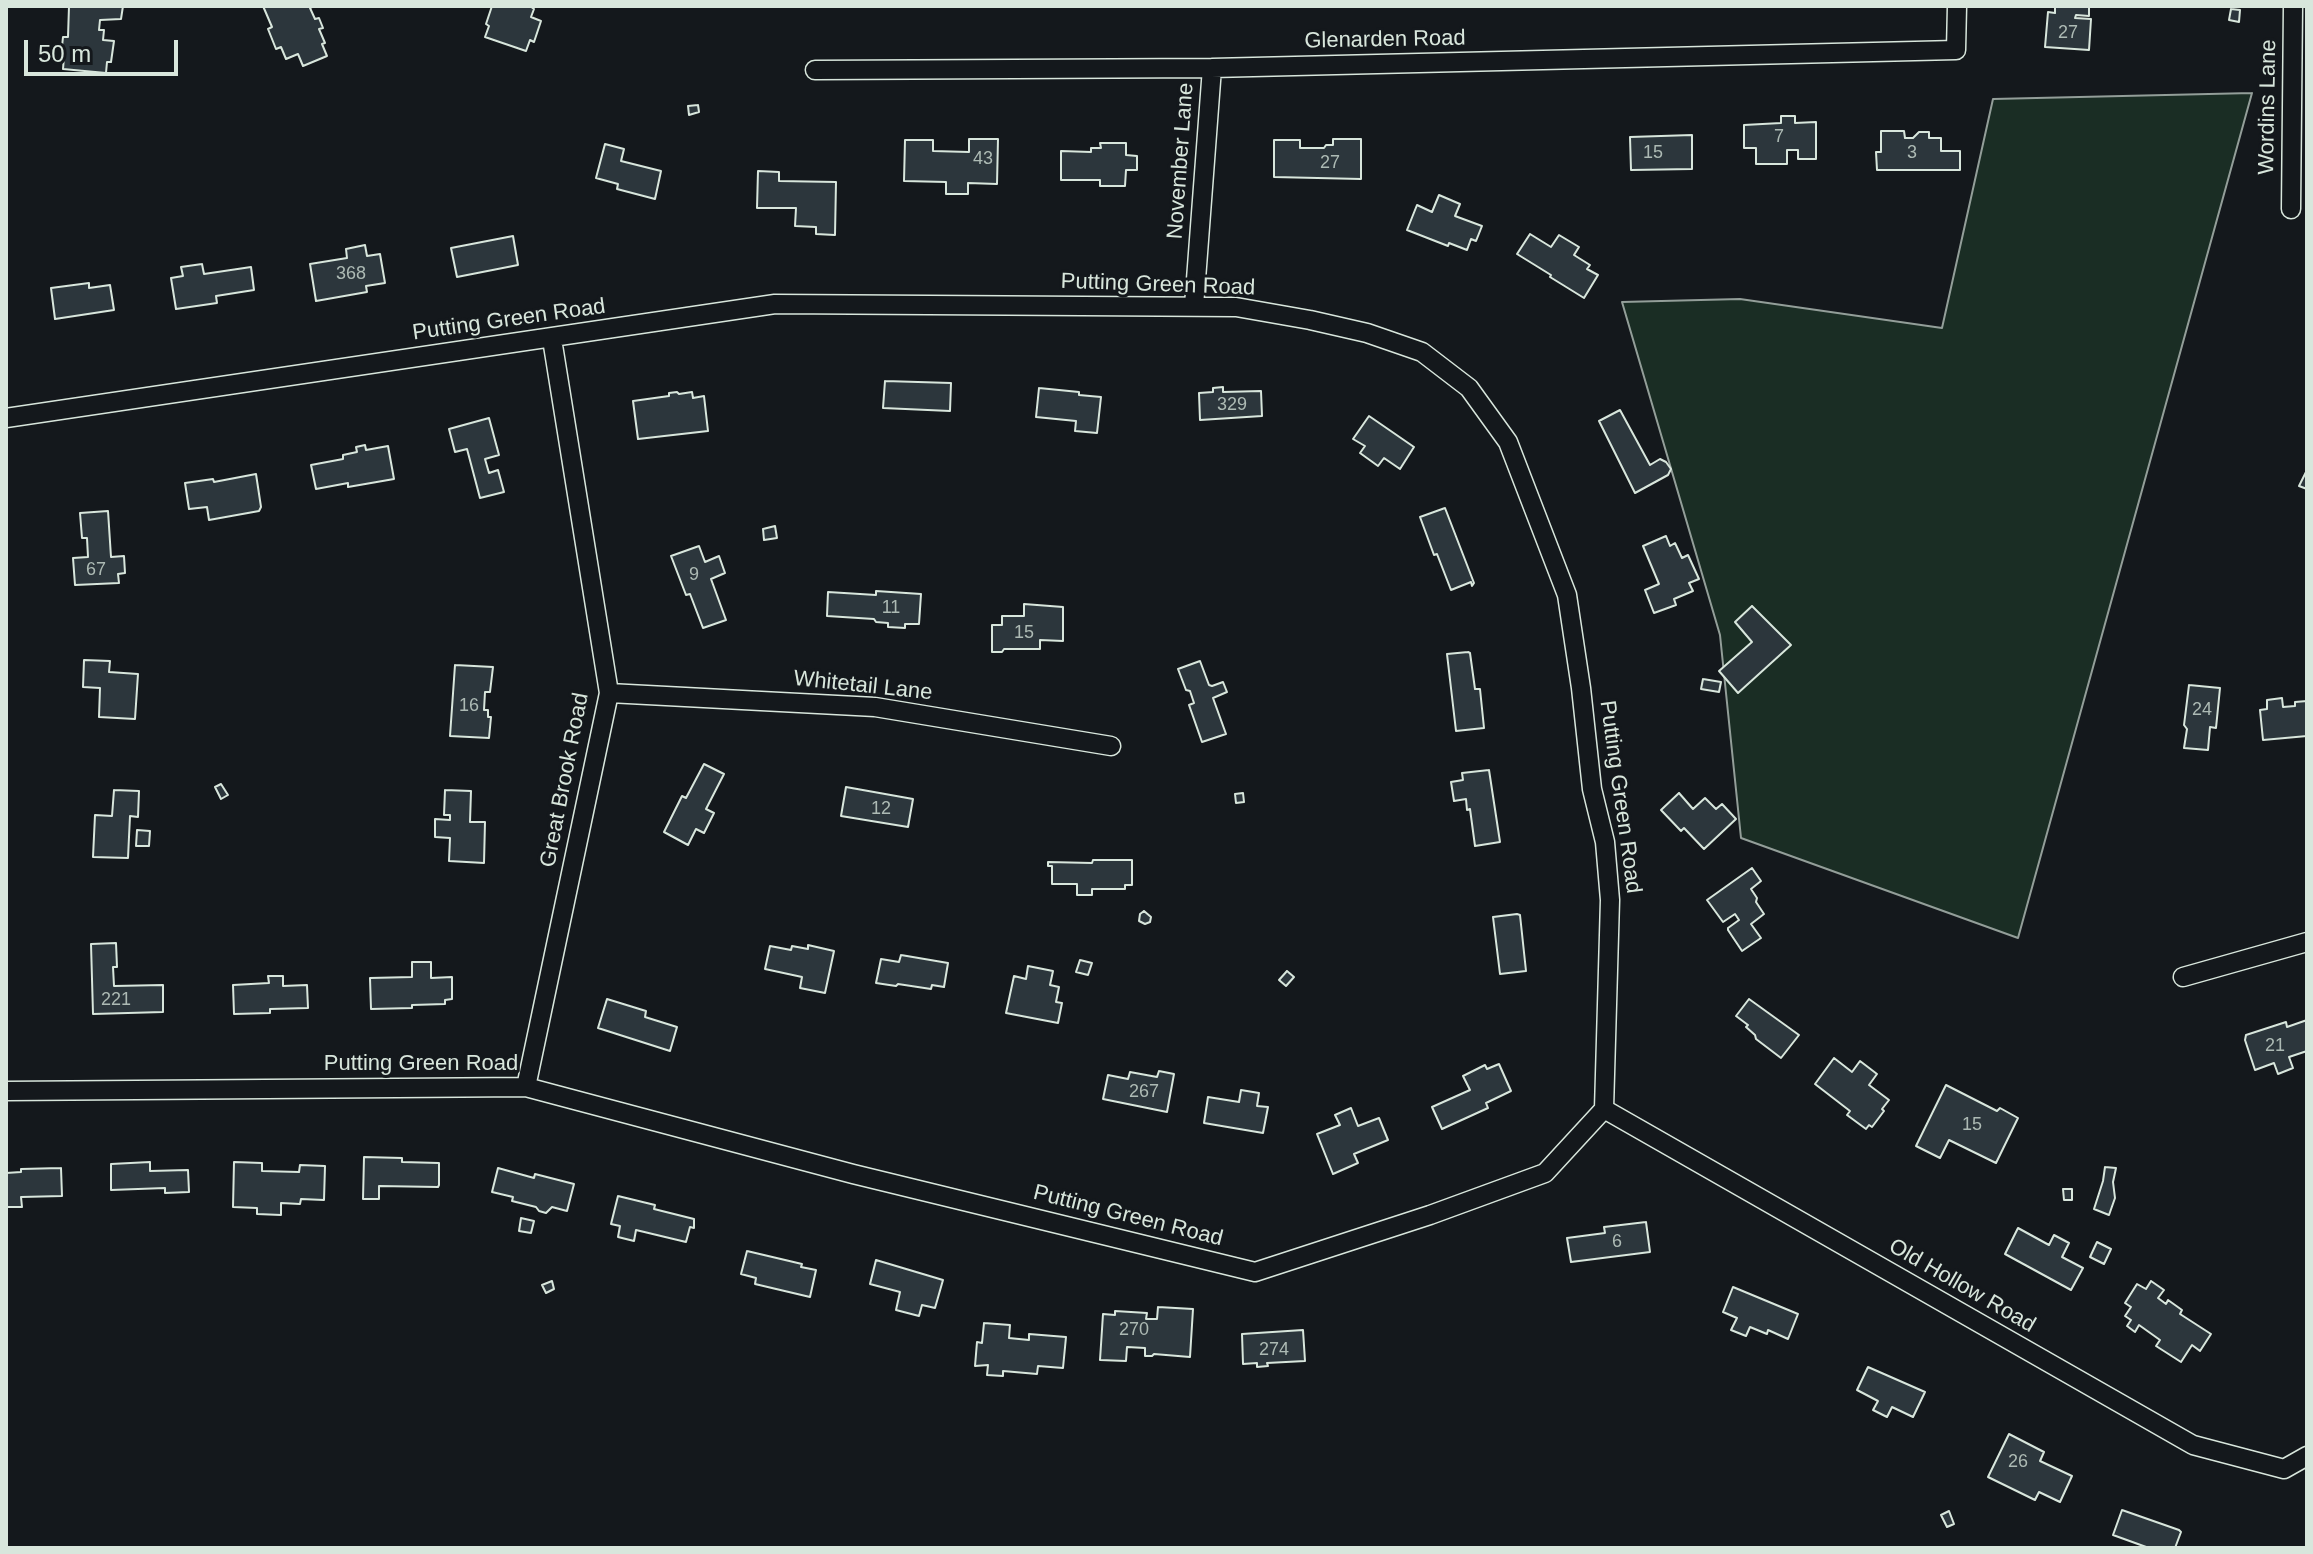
<!DOCTYPE html>
<html>
<head>
<meta charset="utf-8">
<style>
	body { margin:0 }
	#map { position:relative; width:2313px; height:1554px; overflow:hidden; background:#14181c; font-family:Arial,sans-serif }
	canvas { display:block }
	.frame { position:absolute; inset:0; border:8px solid #d8e6dc; pointer-events:none }
	.scale { position:absolute; left:24px; top:40px; width:154px; height:36px; box-sizing:border-box; border:4px solid #d8e6dc; border-top:0; padding-left:10px; font-size:24px; line-height:28px; white-space:nowrap; color:#d8e6dc; -webkit-text-stroke:6px #14181c; paint-order:stroke }
</style>
</head>
<body>
<div id="map">
<canvas width="2313" height="1554"></canvas>
<div class="frame"></div>
<div class="scale">50 m</div>
</div>
<script>
const ctx = document.querySelector('canvas').getContext('2d');
ctx.lineJoin = 'round';
function fillPath(path, color) { ctx.fillStyle = color; ctx.fill(path, 'evenodd'); }
const toPath = rows => new Path2D(rows.map(r => 'M' + r).join(''));
function stroke(path, color, width, dash) { ctx.strokeStyle = color; ctx.lineWidth = width; ctx.lineCap = dash ? 'butt' : 'round'; ctx.setLineDash(dash || []); ctx.stroke(path); }
function label(font, color, halo, rows, align = 'center') {
  ctx.font = font + ' Arial,sans-serif'; ctx.lineWidth = 6; ctx.setLineDash([]); ctx.textBaseline = 'middle'; ctx.strokeStyle = halo; ctx.fillStyle = color; for (const [text, x, y, turn = 0] of rows) {
    ctx.save(); ctx.translate(x, y); ctx.rotate((+turn || 0) * Math.PI / 180); ctx.textAlign = isNaN(turn) ? turn : align; if (halo) ctx.strokeText(text, 0, 0); ctx.fillText(text, 0, 0); ctx.restore();
  }
}
const green = toPath([
	[2252,93,2018,938,1741,838,1720,635,1622,302,1740,299,1942,328,1993,99,2252,93]
]);
fillPath(green, '#1a2d24');
stroke(green, '#939e99', 2);
const building = toPath([
	[69,6,123,6,121,19,100,20,99,30,104,30,103,40,114,41,111,62,107,62,106,73,63,69,64,57,61,56,63,37,68,37,69,6],
	[263,6,314,6,310,8,315,19,319,18,323,28,319,29,325,43,322,44,327,56,303,66,298,54,286,59,281,47,276,49,268,29,272,27,263,6],
	[492,6,530,6,534,9,531,17,541,21,534,42,530,40,526,51,485,37,489,26,486,24,492,6],
	[2055,6,2089,6,2089,16,2076,15,2075,18,2091,19,2089,50,2045,47,2048,12,2055,13,2055,6],
	[2231,9,2240,10,2239,22,2229,20,2231,9],
	[698,105,699,112,689,115,688,106,698,105],
	[1781,116,1795,116,1795,123,1816,122,1816,159,1798,159,1798,150,1787,150,1787,164,1756,164,1756,148,1744,148,1744,125,1781,123,1781,116],
	[1881,131,1904,131,1905,138,1913,138,1919,132,1929,132,1929,138,1941,138,1941,151,1960,151,1960,170,1877,170,1876,152,1881,152,1881,131],
	[1692,135,1692,169,1631,170,1630,137,1692,135],
	[969,139,998,139,997,184,968,183,968,194,946,194,946,182,904,181,905,140,933,140,933,151,969,152,969,139],
	[1333,139,1361,139,1361,179,1274,177,1274,140,1300,140,1300,148,1324,148,1326,145,1333,145,1333,139],
	[1100,143,1126,143,1126,155,1137,156,1137,170,1126,170,1125,186,1100,186,1100,180,1061,180,1061,151,1091,152,1091,148,1101,148,1100,143],
	[605,144,624,149,621,161,661,171,655,199,617,189,618,184,596,178,605,144],
	[758,171,779,172,779,181,836,182,835,235,816,234,816,227,795,226,796,208,757,208,758,171],
	[1439,195,1460,204,1455,216,1482,226,1476,241,1471,239,1467,250,1449,243,1448,246,1407,230,1417,205,1432,212,1439,195],
	[1530,234,1551,247,1559,235,1579,247,1574,255,1590,265,1587,269,1598,275,1584,298,1550,277,1551,275,1517,254,1530,234],
	[513,236,518,265,457,277,451,248,513,236],
	[365,245,367,256,380,254,385,283,366,286,367,292,316,301,310,264,347,258,346,249,365,245],
	[202,264,204,274,251,267,254,290,216,296,217,303,176,309,171,278,183,276,181,267,202,264],
	[89,283,89,288,110,285,114,310,55,319,51,288,89,283],
	[885,381,951,383,950,411,883,408,885,381],
	[1223,387,1223,392,1261,391,1262,416,1200,420,1199,393,1213,392,1213,388,1223,387],
	[1039,388,1079,392,1079,395,1101,397,1097,433,1075,431,1076,421,1036,417,1039,388],
	[677,392,679,394,692,392,693,398,704,396,708,431,638,439,633,401,669,396,669,393,677,392],
	[1620,410,1650,465,1660,459,1666,462,1671,469,1668,475,1635,493,1599,421,1620,410],
	[1369,416,1414,447,1400,469,1384,458,1378,466,1360,453,1365,446,1353,439,1369,416],
	[489,418,499,455,485,459,489,473,498,470,504,492,480,498,467,449,455,452,449,429,489,418],
	[365,445,366,450,388,446,394,479,348,487,348,483,316,489,311,465,343,459,343,455,357,452,356,447,365,445],
	[2307,470,2307,489,2299,486,2307,470],
	[256,474,261,507,259,511,209,520,207,507,189,509,185,483,213,479,214,482,256,474],
	[1445,508,1474,583,1472,586,1471,582,1451,590,1437,554,1434,555,1420,517,1445,508],
	[108,511,111,557,124,556,125,573,118,574,119,583,75,585,73,558,88,557,87,538,82,538,80,513,108,511],
	[775,526,777,538,764,540,763,529,775,526],
	[1666,536,1670,546,1675,543,1682,558,1688,555,1699,579,1689,583,1693,591,1674,599,1676,605,1654,613,1645,590,1659,584,1643,546,1666,536],
	[699,546,705,562,719,556,725,573,711,579,726,620,703,628,690,594,686,595,671,556,699,546],
	[876,591,921,594,919,624,905,624,905,628,888,627,888,623,876,622,874,619,827,616,828,592,876,595,876,591],
	[1024,604,1063,607,1063,641,1040,640,1040,649,1004,649,1002,652,992,652,992,625,1002,625,1002,616,1024,616,1024,604],
	[1752,606,1791,645,1738,693,1719,671,1752,642,1735,622,1752,606],
	[1468,652,1470,653,1475,689,1480,689,1484,728,1456,731,1447,654,1468,652],
	[84,660,110,661,109,672,138,674,135,719,99,717,100,688,83,687,84,660],
	[1200,661,1209,685,1212,686,1223,682,1227,692,1213,698,1226,734,1202,742,1189,705,1194,703,1190,691,1186,690,1178,669,1200,661],
	[455,665,493,667,490,692,485,692,484,710,488,710,488,717,491,717,489,738,450,736,455,665],
	[1703,679,1721,682,1719,692,1701,689,1703,679],
	[2189,685,2220,688,2216,728,2210,727,2208,750,2184,748,2187,729,2184,725,2189,685],
	[2282,698,2283,707,2295,706,2295,702,2307,701,2307,736,2263,740,2260,710,2267,709,2267,700,2282,698],
	[704,764,724,774,706,809,714,813,704,833,696,829,688,845,664,832,682,796,686,798,704,764],
	[1489,770,1500,842,1475,846,1470,809,1467,810,1466,799,1454,801,1451,782,1463,780,1462,773,1489,770],
	[221,784,228,795,221,799,215,787,221,784],
	[846,787,913,799,908,827,841,816,846,787],
	[114,790,139,791,138,817,130,816,128,858,93,857,95,815,112,816,114,790],
	[445,790,471,791,470,822,485,822,484,863,449,861,450,838,435,837,435,819,450,820,450,815,444,815,445,790],
	[1243,793,1244,802,1236,803,1235,794,1243,793],
	[1679,793,1693,809,1705,798,1716,809,1722,804,1736,819,1704,849,1684,828,1681,831,1661,810,1679,793],
	[137,830,150,831,149,846,136,846,137,830],
	[1093,860,1132,860,1132,885,1125,885,1125,889,1092,889,1092,895,1077,895,1077,884,1052,884,1052,866,1048,866,1048,862,1092,863,1093,860],
	[1752,868,1761,881,1751,889,1757,898,1756,902,1764,914,1751,924,1761,938,1742,951,1728,930,1728,928,1739,920,1735,914,1723,922,1707,900,1752,868],
	[1144,911,1151,917,1150,922,1145,924,1139,921,1140,914,1144,911],
	[1517,914,1520,915,1526,971,1500,974,1493,917,1517,914],
	[116,943,117,967,113,967,114,986,163,985,163,1012,93,1014,91,944,116,943],
	[808,945,834,951,825,993,800,988,802,977,765,969,770,946,791,950,792,946,808,949,808,945],
	[901,955,948,963,944,987,932,985,931,989,898,984,896,986,876,983,881,959,899,962,901,955],
	[1080,960,1092,963,1088,975,1076,972,1080,960],
	[412,962,431,962,431,978,452,977,452,999,445,1000,445,1004,412,1005,412,1008,371,1009,370,978,412,977,412,962],
	[1028,966,1053,971,1050,985,1059,987,1056,1002,1062,1003,1058,1023,1006,1013,1014,976,1026,979,1028,966],
	[1287,971,1294,977,1286,986,1279,980,1287,971],
	[268,976,283,976,283,986,307,985,308,1008,270,1009,270,1013,234,1014,233,985,269,983,268,976],
	[607,999,646,1011,645,1017,677,1027,670,1051,598,1028,607,999],
	[1749,999,1799,1035,1781,1058,1756,1039,1755,1035,1746,1027,1748,1025,1736,1016,1749,999],
	[2307,1020,2307,1051,2289,1057,2293,1068,2278,1074,2274,1063,2255,1070,2245,1040,2246,1035,2286,1022,2287,1027,2307,1020],
	[1834,1058,1852,1072,1860,1061,1877,1074,1869,1085,1889,1100,1882,1109,1884,1111,1872,1127,1869,1125,1866,1129,1847,1115,1850,1111,1815,1084,1834,1058],
	[1499,1064,1511,1091,1486,1103,1488,1108,1442,1129,1432,1107,1470,1090,1463,1076,1485,1065,1487,1069,1499,1064],
	[1159,1071,1174,1074,1167,1112,1103,1099,1108,1075,1128,1079,1130,1072,1157,1077,1159,1071],
	[1946,1085,1997,1111,2000,1108,2018,1118,1996,1163,1949,1140,1940,1158,1916,1146,1946,1085],
	[1241,1090,1259,1093,1257,1106,1268,1107,1263,1133,1204,1123,1208,1097,1239,1102,1241,1090],
	[1351,1108,1358,1126,1379,1118,1388,1140,1354,1154,1358,1163,1333,1174,1317,1134,1340,1125,1335,1115,1351,1108],
	[364,1157,402,1158,402,1162,439,1163,439,1185,438,1187,379,1186,379,1199,363,1199,364,1157],
	[150,1162,150,1171,188,1170,189,1192,165,1193,165,1188,111,1190,111,1164,150,1162],
	[234,1162,262,1163,262,1171,299,1172,300,1165,325,1166,324,1200,301,1199,300,1204,281,1203,281,1215,257,1214,257,1208,233,1207,234,1162],
	[2105,1167,2116,1168,2113,1182,2115,1198,2109,1215,2094,1209,2103,1181,2105,1167],
	[61,1168,62,1196,21,1197,22,1207,7,1207,6,1173,21,1172,21,1169,61,1168],
	[498,1168,534,1178,535,1174,574,1184,567,1211,552,1207,546,1213,539,1211,536,1207,512,1201,513,1197,492,1192,498,1168],
	[2063,1189,2072,1189,2072,1200,2064,1200,2063,1189],
	[618,1196,655,1205,654,1209,694,1219,694,1228,690,1227,686,1242,636,1230,634,1241,618,1237,620,1226,611,1224,618,1196],
	[521,1218,534,1221,531,1233,519,1231,521,1218],
	[1646,1222,1650,1252,1571,1262,1567,1238,1605,1233,1604,1227,1646,1222],
	[2018,1228,2049,1245,2054,1235,2069,1243,2062,1257,2083,1268,2071,1290,2005,1254,2018,1228],
	[2097,1242,2111,1249,2104,1264,2090,1257,2097,1242],
	[747,1251,802,1264,801,1267,816,1270,810,1297,755,1284,756,1278,741,1274,747,1251],
	[876,1260,943,1280,935,1308,922,1305,919,1316,896,1310,900,1292,870,1284,876,1260],
	[552,1281,554,1289,546,1293,542,1285,552,1281],
	[2151,1281,2164,1290,2158,1298,2166,1304,2168,1300,2182,1310,2180,1314,2211,1334,2200,1351,2192,1345,2181,1362,2156,1346,2160,1340,2139,1325,2135,1332,2127,1326,2131,1320,2125,1316,2131,1307,2125,1303,2137,1284,2146,1289,2151,1281],
	[1733,1287,1798,1314,1788,1339,1768,1330,1767,1334,1750,1327,1746,1336,1731,1330,1737,1318,1723,1312,1733,1287],
	[1158,1307,1193,1309,1190,1357,1154,1354,1152,1356,1145,1356,1145,1348,1127,1347,1126,1361,1100,1360,1103,1314,1115,1315,1115,1311,1147,1313,1146,1319,1157,1319,1158,1307],
	[984,1323,1010,1325,1009,1338,1029,1340,1029,1334,1066,1337,1063,1368,1038,1366,1037,1374,1003,1371,1003,1376,987,1375,988,1365,975,1366,977,1342,982,1343,984,1323],
	[1303,1330,1305,1361,1267,1363,1268,1366,1257,1367,1257,1363,1243,1364,1242,1334,1303,1330],
	[1868,1367,1925,1392,1913,1417,1892,1407,1887,1417,1873,1410,1878,1401,1857,1390,1868,1367],
	[2009,1434,2044,1452,2040,1461,2072,1476,2060,1502,2039,1492,2035,1500,1988,1477,2009,1434],
	[2122,1510,2179,1530,2181,1532,2175,1548,2149,1548,2113,1535,2122,1510],
	[1949,1511,1954,1524,1947,1527,1941,1515,1949,1511]
]);
fillPath(building, '#2c363c');
stroke(building, '#d8e6dc', 2);
const street = toPath([
	[815,70,1212,68,1956,50,1957,6],
	[2291,209,2293,6],
	[1194,306,1212,68],
	[6,418,775,304,1236,307,1310,320,1367,333,1422,352,1469,388,1508,442,1567,595,1581,688,1592,789,1605,842,1610,900,1604,1109,1545,1173,1430,1215,1255,1272,853,1174,526,1087,6,1091],
	[609,693,875,707,1111,746],
	[2183,977,2307,942],
	[526,1087,609,693,552,339],
	[1604,1109,2193,1445,2284,1469,2307,1456]
]);
stroke(street, '#d8e6dc', 21);
stroke(street, '#14181c', 18);
label('18px', '#adbab4', null, [
	["27",2068,33],
	["7",1779,137],
	["15",1653,153],
	["3",1912,153],
	["43",983,159],
	["27",1330,163],
	["368",351,274],
	["329",1232,405],
	["67",96,570],
	["9",694,575],
	["11",891,608],
	["15",1024,633],
	["16",469,706],
	["24",2202,710],
	["12",881,809],
	["221",116,1000],
	["21",2275,1046],
	["267",1144,1092],
	["15",1972,1125],
	["6",1617,1242],
	["270",1134,1330],
	["274",1274,1350],
	["26",2018,1462]
]);
label('22px', '#d8e6dc', '#14181c', [
	["Glenarden Road",1385,40,-1],
	["Wordins Lane",2268,107,-89],
	["November Lane",1181,161,-86],
	["Putting Green Road",1158,285,2],
	["Putting Green Road",509,320,-8],
	["Whitetail Lane",863,686,6],
	["Great Brook Road",565,780,-79],
	["Putting Green Road",1620,797,82],
	["Putting Green Road",421,1064],
	["Putting Green Road",1128,1216,14],
	["Old Hollow Road",1962,1286,30]
]);
</script>
</body>
</html>
